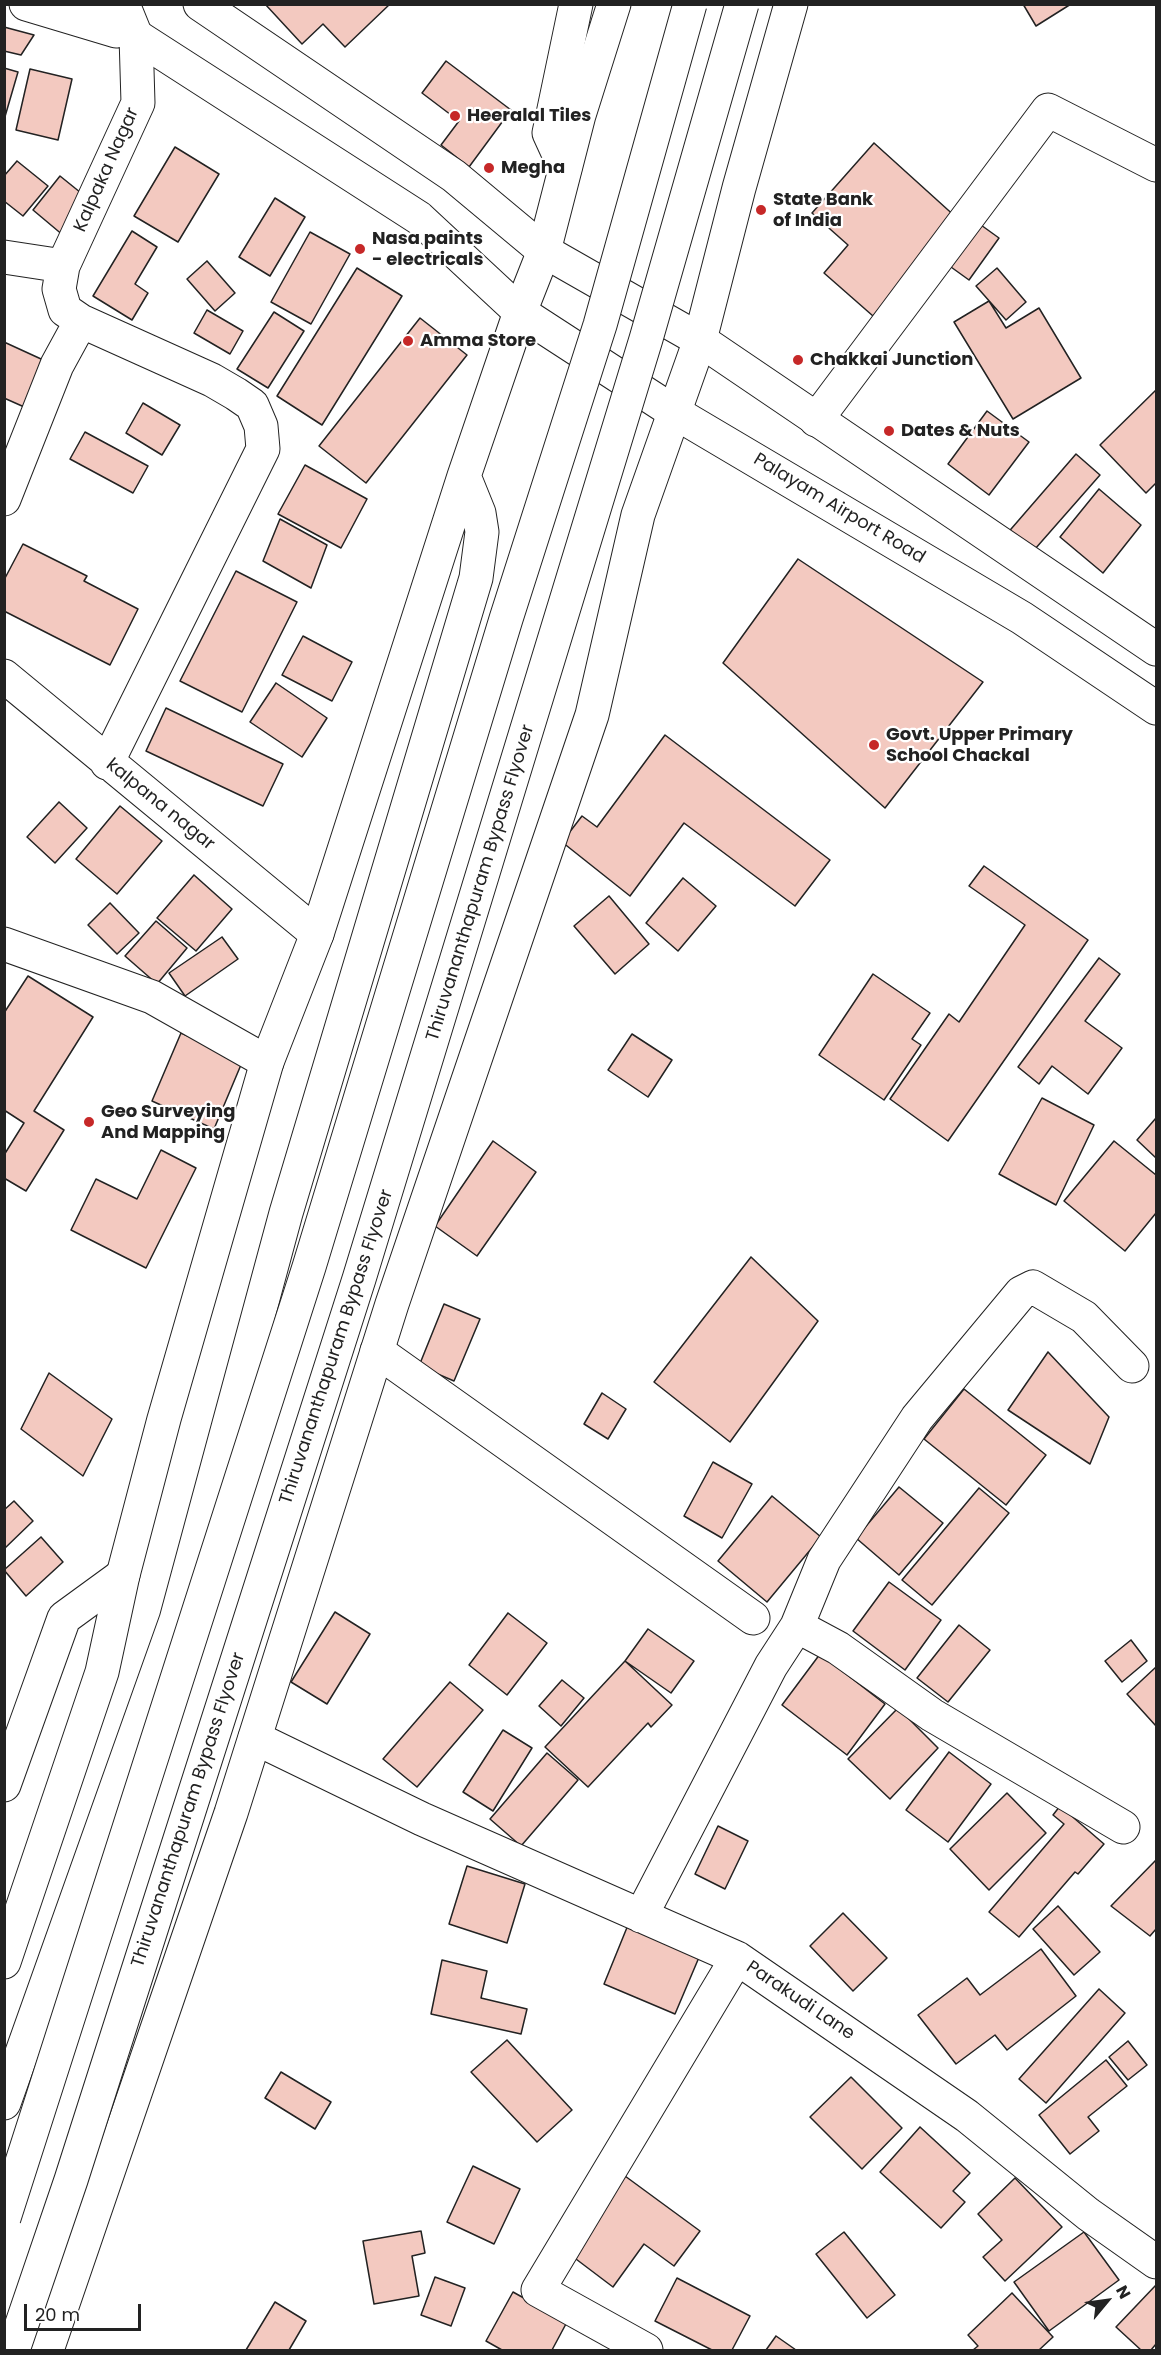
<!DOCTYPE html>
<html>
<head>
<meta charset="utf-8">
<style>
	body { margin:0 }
	#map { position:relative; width:1161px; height:2355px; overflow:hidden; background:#fff; font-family:Poppins,sans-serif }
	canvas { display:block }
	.frame { position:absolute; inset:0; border:6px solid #222; pointer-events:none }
	.north { position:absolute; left:1077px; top:2271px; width:60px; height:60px; -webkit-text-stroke:4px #fff; paint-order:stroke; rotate:61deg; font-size:16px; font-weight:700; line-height:24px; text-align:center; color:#222 }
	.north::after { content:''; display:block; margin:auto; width:21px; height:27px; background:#222; clip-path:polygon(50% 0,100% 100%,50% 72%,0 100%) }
	.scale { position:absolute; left:24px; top:2304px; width:117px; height:27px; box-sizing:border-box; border:3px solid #222; border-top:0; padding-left:8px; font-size:18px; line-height:21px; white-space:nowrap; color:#222; -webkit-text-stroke:4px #fff; paint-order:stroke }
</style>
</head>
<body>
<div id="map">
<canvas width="1161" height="2355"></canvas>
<div class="frame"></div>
<div class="north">N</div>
<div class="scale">20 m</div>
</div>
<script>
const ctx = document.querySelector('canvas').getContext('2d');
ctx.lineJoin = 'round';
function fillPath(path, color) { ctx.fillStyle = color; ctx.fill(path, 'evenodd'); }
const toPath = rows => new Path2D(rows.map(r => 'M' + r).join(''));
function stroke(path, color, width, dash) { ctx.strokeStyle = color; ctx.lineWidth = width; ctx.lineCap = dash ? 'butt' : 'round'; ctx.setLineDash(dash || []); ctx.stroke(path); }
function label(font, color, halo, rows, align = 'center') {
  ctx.font = font + ' Poppins,sans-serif'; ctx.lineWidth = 4.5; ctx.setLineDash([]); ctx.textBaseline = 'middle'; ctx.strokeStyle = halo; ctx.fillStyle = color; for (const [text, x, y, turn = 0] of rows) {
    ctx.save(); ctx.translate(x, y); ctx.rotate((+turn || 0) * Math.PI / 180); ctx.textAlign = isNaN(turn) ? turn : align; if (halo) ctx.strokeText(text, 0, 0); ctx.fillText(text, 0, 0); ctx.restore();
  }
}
const building = toPath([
	[265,4,390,4,345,47,323,24,302,44,265,4],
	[1023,4,1071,4,1036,26,1023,4],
	[4,27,34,35,21,55,4,51,4,27],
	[446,61,511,110,469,167,441,145,459,121,422,93,446,61],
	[4,68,18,72,4,120,4,68],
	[30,69,72,79,58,140,16,130,30,69],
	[874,143,958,219,873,316,824,273,848,245,812,213,874,143],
	[175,147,219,174,178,242,134,216,175,147],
	[17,161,48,186,23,216,4,201,4,176,17,161],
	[60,176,91,201,64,236,33,210,60,176],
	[275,198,305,217,270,276,239,257,275,198],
	[974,220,999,238,969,280,944,262,974,220],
	[132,231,157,247,135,284,148,293,132,320,93,296,132,231],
	[310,232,350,254,311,324,271,302,310,232],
	[207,261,235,293,215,311,187,279,207,261],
	[357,268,402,296,322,425,277,396,357,268],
	[997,268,1026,302,1006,320,976,286,997,268],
	[989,301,1006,328,1039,308,1081,378,1013,419,954,322,989,301],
	[207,310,243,331,230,354,194,333,207,310],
	[274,312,304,331,268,388,237,369,274,312],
	[420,318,467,355,366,483,319,446,420,318],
	[4,342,52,364,31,410,4,398,4,342],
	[1156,390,1156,483,1146,493,1100,445,1156,390],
	[143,403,180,425,162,455,126,433,143,403],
	[987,411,1029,442,989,495,948,464,987,411],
	[85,432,148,466,133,493,70,459,85,432],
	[1076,454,1100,475,1028,557,1005,536,1076,454],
	[305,465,367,499,341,548,278,514,305,465],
	[1099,489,1141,525,1103,573,1060,537,1099,489],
	[280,519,327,545,311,588,263,561,280,519],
	[23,544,87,576,84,581,138,609,110,665,4,611,4,580,23,544],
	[798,559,983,682,885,808,723,663,798,559],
	[236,571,297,602,242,712,180,681,236,571],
	[303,636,352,662,332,701,282,675,303,636],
	[276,683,327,718,302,757,250,722,276,683],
	[166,708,283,764,263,806,146,751,166,708],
	[665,735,830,860,795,906,684,823,630,896,562,842,582,816,597,827,665,735],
	[59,802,87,828,55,863,27,837,59,802],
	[120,806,162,841,117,894,76,859,120,806],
	[984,866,1088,940,948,1141,890,1099,949,1014,959,1022,1025,925,969,886,984,866],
	[194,875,232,909,196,951,157,918,194,875],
	[683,878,716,906,678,951,646,923,683,878],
	[609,896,649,944,615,974,574,926,609,896],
	[110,903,139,933,117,954,88,925,110,903],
	[156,921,187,948,157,984,125,956,156,921],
	[222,937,238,959,185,996,169,973,222,937],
	[1099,958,1120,974,1085,1021,1122,1048,1088,1094,1052,1066,1039,1084,1018,1067,1099,958],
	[873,974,930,1013,912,1039,921,1045,884,1100,819,1055,873,974],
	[28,976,93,1017,34,1111,64,1130,26,1191,4,1178,4,1155,24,1123,4,1110,4,1013,28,976],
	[181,1033,243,1060,214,1129,152,1101,181,1033],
	[632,1034,672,1060,648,1097,608,1070,632,1034],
	[1042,1098,1094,1125,1056,1205,999,1174,1042,1098],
	[1156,1118,1156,1158,1137,1140,1156,1118],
	[493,1141,536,1172,477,1256,435,1226,493,1141],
	[1114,1141,1156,1175,1156,1213,1125,1251,1064,1201,1114,1141],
	[161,1150,196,1168,146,1268,71,1230,96,1179,137,1199,161,1150],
	[751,1257,818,1321,730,1442,654,1382,751,1257],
	[444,1304,480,1319,454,1381,419,1366,444,1304],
	[1048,1352,1109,1417,1090,1464,1008,1410,1048,1352],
	[49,1373,112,1419,83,1476,21,1429,49,1373],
	[964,1389,1046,1455,1006,1505,924,1439,964,1389],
	[602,1393,626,1409,608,1439,584,1424,602,1393],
	[713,1462,752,1484,722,1538,684,1516,713,1462],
	[899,1487,943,1523,899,1575,856,1538,899,1487],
	[979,1488,1009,1513,932,1605,902,1580,979,1488],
	[772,1496,821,1537,767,1602,718,1561,772,1496],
	[14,1501,33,1521,4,1549,4,1510,14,1501],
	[41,1537,63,1562,26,1596,4,1570,41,1537],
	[889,1582,941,1620,905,1670,853,1631,889,1582],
	[335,1612,370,1634,327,1704,291,1682,335,1612],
	[508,1613,547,1643,507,1695,469,1665,508,1613],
	[959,1625,990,1650,948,1702,917,1678,959,1625],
	[648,1629,694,1661,671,1693,625,1661,648,1629],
	[1131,1640,1147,1661,1122,1682,1105,1661,1131,1640],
	[820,1654,885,1704,847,1755,782,1705,820,1654],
	[625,1661,672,1705,651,1727,648,1723,588,1787,545,1747,625,1661],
	[1156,1667,1156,1726,1127,1694,1156,1667],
	[562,1680,584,1698,561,1726,539,1706,562,1680],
	[450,1682,483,1710,417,1787,383,1759,450,1682],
	[898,1708,938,1748,890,1799,848,1759,898,1708],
	[503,1730,532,1748,493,1811,463,1792,503,1730],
	[949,1752,991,1784,948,1842,906,1810,949,1752],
	[547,1753,578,1780,521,1846,490,1819,547,1753],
	[1007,1793,1046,1833,989,1890,950,1849,1007,1793],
	[1060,1806,1104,1844,1078,1874,1075,1872,1019,1937,989,1912,1064,1824,1053,1815,1060,1806],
	[718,1826,748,1841,725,1889,695,1874,718,1826],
	[1156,1860,1156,1929,1150,1936,1111,1906,1156,1860],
	[467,1866,525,1884,507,1943,449,1924,467,1866],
	[1058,1906,1100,1952,1074,1975,1033,1929,1058,1906],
	[843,1913,887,1958,853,1991,810,1946,843,1913],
	[628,1925,700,1955,675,2014,604,1984,628,1925],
	[1041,1949,1076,1996,1007,2050,995,2035,956,2064,918,2015,967,1978,980,1995,1041,1949],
	[442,1960,487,1971,481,1998,527,2009,521,2034,431,2014,442,1960],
	[1099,1989,1125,2013,1046,2103,1019,2079,1099,1989],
	[507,2040,572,2110,537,2142,471,2072,507,2040],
	[1128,2041,1147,2065,1128,2080,1109,2057,1128,2041],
	[1106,2060,1127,2086,1088,2117,1099,2131,1070,2154,1039,2115,1106,2060],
	[281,2072,331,2102,315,2129,265,2098,281,2072],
	[851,2077,902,2128,862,2169,810,2117,851,2077],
	[920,2127,970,2173,953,2191,965,2202,941,2228,880,2172,920,2127],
	[473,2166,520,2189,494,2244,447,2222,473,2166],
	[625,2176,700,2231,674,2266,644,2244,613,2287,568,2253,625,2176],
	[1015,2178,1062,2227,1005,2281,983,2257,1002,2240,978,2214,1015,2178],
	[421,2231,425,2253,412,2256,419,2296,374,2304,363,2241,421,2231],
	[844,2232,895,2295,867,2318,816,2254,844,2232],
	[1084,2232,1119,2280,1049,2331,1014,2282,1084,2232],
	[435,2277,465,2288,451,2326,421,2315,435,2277],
	[677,2278,750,2316,732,2350,712,2350,655,2321,677,2278],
	[1156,2285,1156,2344,1151,2350,1141,2350,1116,2327,1156,2285],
	[513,2292,567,2322,552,2350,502,2350,486,2341,513,2292],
	[1012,2293,1053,2337,1039,2350,973,2350,978,2346,968,2335,1012,2293],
	[275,2302,306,2321,289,2350,246,2350,275,2302],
	[776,2336,796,2350,766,2350,776,2336]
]);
fillPath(building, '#f3c9c0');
stroke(building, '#222', 1.5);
const minor = toPath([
	[26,4,116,31],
	[565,168,549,133,576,4],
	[4,257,63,266,138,103,136,36,123,4],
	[63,266,59,289,65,310,81,321],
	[816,420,1048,110,1156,165],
	[4,499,57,365,81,321,212,380,236,394,252,405,261,426,263,449,107,763],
	[4,676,317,934],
	[4,944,152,997,267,1062],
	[377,1351,753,1618],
	[255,1738,422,1819,737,1958],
	[4,1785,64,1618,123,1575],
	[1123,1827,932,1715,838,1648,797,1626,824,1560,917,1418,1021,1293,1033,1287,1084,1317,1132,1366],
	[641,1916,771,1666,797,1626],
	[646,2350,538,2290,737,1958,967,2116,1088,2214,1156,2262]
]);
const tertiary = toPath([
	[4,1962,102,1672,123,1575,164,1419,267,1062,317,934,464,476,520,312,544,251],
	[4,2103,176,1620,286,1213,476,578,482,532,479,513,464,476],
	[47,2350,231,1813,392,1304,592,715,638,515,700,340,739,188,791,4]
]);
const secondary = toPath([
	[81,4,136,36,419,218,520,312],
	[200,4,454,176,544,251]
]);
const primary = toPath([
	[544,251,700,340,1156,649],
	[520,312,674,412,1022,618,1156,708]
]);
const trunk = toPath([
	[544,251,579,115,614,4]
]);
stroke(minor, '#222', 35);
stroke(tertiary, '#222', 35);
stroke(secondary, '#222', 35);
stroke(primary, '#222', 35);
stroke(trunk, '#222', 35);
stroke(minor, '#fff', 33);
stroke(tertiary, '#fff', 33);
stroke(secondary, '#fff', 33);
stroke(primary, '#fff', 33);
stroke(trunk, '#fff', 33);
const trunkBridge = toPath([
	[4,2218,309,1267,506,619,600,325,690,4],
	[13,2350,71,2180,359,1279,646,339,742,4]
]);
stroke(trunkBridge, '#222', 35, []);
stroke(trunkBridge, '#fff', 33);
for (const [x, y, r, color] of [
	[455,116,6,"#c62828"],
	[489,168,6,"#c62828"],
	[761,210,6,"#c62828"],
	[360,249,6,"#c62828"],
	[408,341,6,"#c62828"],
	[798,360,6,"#c62828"],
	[889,431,6,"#c62828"],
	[874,745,6,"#c62828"],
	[89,1122,6,"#c62828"]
]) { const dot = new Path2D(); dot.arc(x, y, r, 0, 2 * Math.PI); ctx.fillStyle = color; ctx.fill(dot); stroke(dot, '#fff', 2); }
label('bold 18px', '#222', '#fff', [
	["Heeralal Tiles",467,116],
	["Megha",501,168],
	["State Bank",773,200],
	["of India",773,221],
	["Nasa paints",372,239],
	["- electricals",372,260],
	["Amma Store",420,341],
	["Chakkai Junction",810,360],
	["Dates & Nuts",901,431],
	["Govt. Upper Primary",886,735],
	["School Chackal",886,756],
	["Geo Surveying",101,1112],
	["And Mapping",101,1133]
], 'left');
label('18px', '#222', '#fff', [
	["Kalpaka Nagar",107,170,-66],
	["Palayam Airport Road",839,509,31],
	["kalpana nagar",160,805,39],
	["Thiruvananthapuram Bypass Flyover",481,883,-73],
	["Thiruvananthapuram Bypass Flyover",337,1347,-72],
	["Thiruvananthapuram Bypass Flyover",189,1810,-72],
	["Parakudi Lane",800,2001,34]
]);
</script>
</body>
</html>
